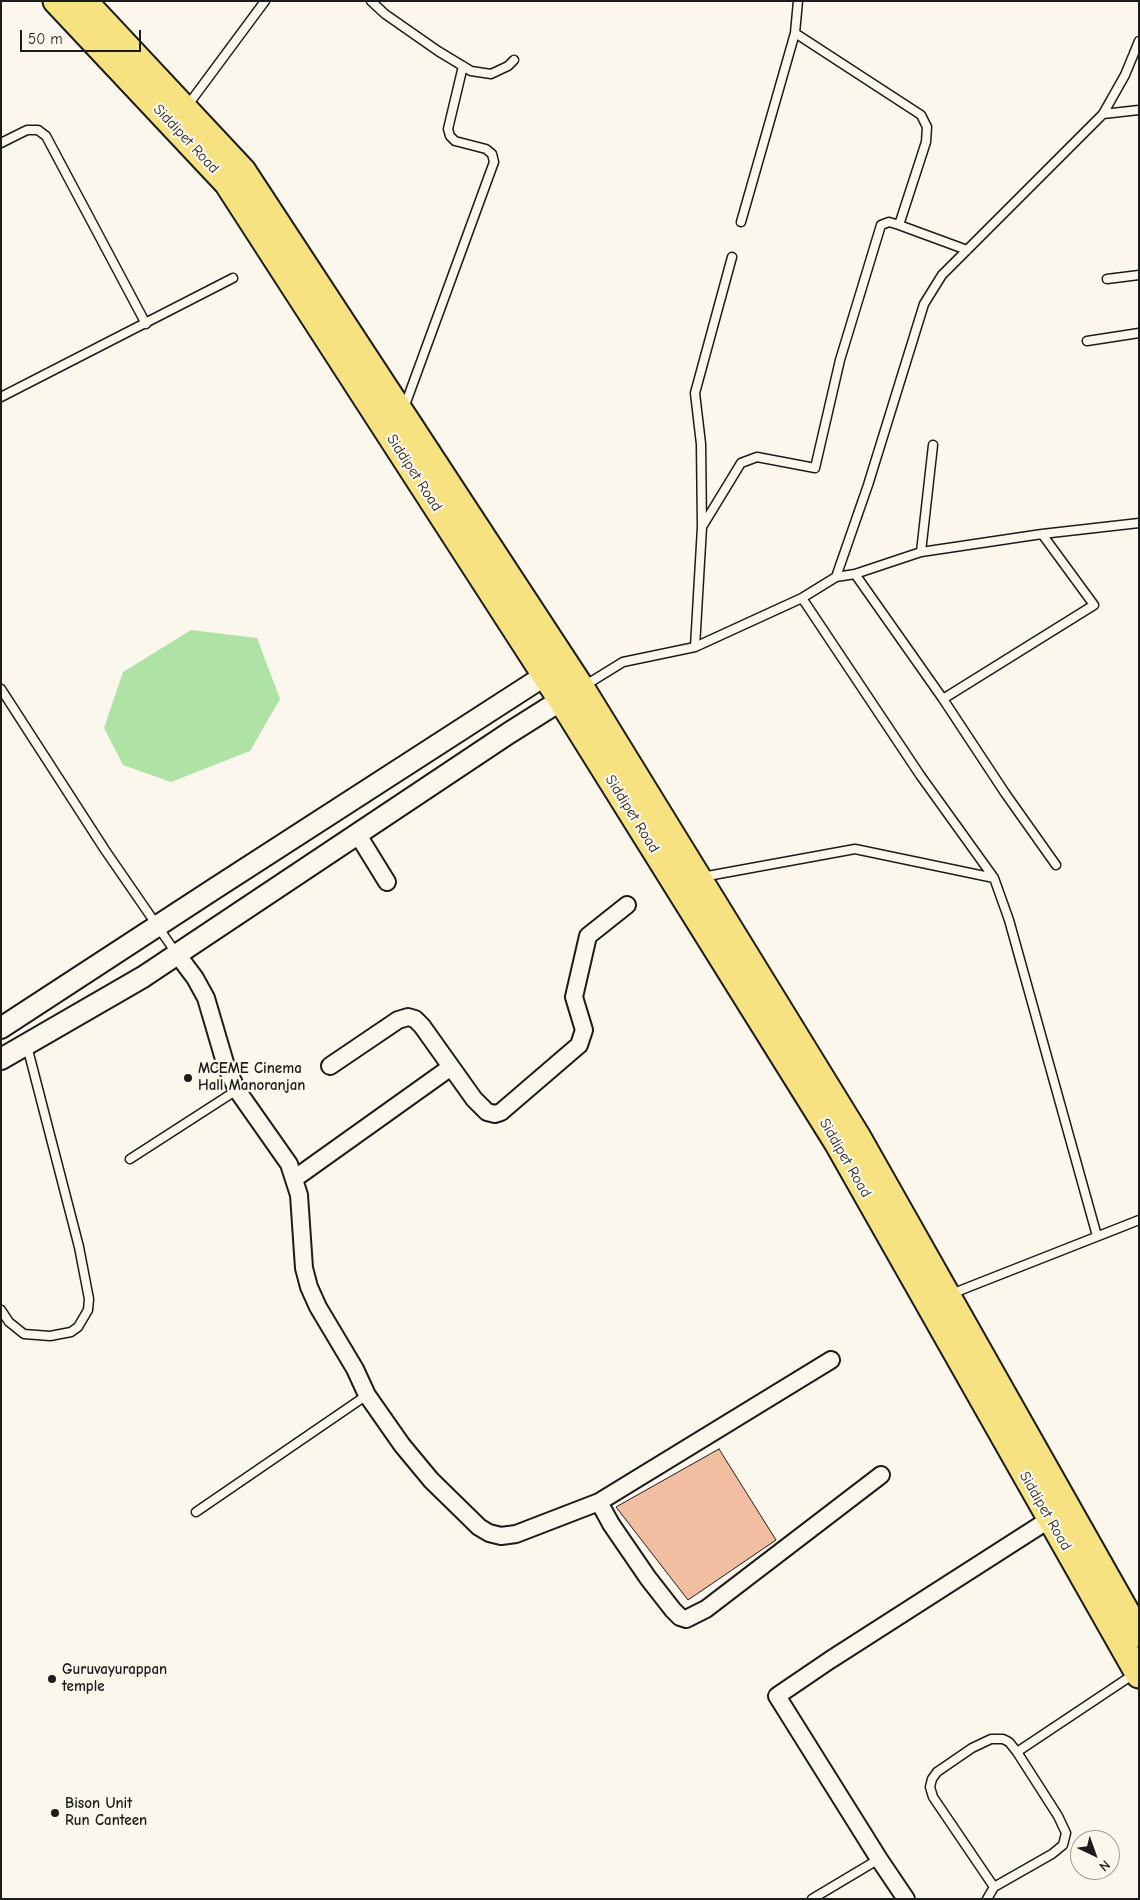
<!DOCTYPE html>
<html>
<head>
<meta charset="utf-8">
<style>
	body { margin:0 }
	#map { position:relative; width:1140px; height:1900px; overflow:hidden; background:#fbf7ec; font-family:"Comic Neue",sans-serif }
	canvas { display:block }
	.frame { position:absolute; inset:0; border:2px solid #1c1c1c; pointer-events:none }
	.north { position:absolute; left:1070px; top:1830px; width:50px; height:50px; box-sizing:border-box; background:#fbf7ec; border:1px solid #a29f99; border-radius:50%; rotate:138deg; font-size:14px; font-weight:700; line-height:20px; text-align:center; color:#1c1c1c }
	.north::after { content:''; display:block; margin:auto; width:18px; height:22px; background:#1c1c1c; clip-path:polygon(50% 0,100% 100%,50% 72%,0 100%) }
	.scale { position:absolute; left:20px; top:30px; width:121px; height:22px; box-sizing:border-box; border:2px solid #1c1c1c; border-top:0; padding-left:6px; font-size:15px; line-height:18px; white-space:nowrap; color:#1c1c1c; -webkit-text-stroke:4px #fbf7ec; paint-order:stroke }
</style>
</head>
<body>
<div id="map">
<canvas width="1140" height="1900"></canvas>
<div class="frame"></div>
<div class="north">N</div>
<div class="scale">50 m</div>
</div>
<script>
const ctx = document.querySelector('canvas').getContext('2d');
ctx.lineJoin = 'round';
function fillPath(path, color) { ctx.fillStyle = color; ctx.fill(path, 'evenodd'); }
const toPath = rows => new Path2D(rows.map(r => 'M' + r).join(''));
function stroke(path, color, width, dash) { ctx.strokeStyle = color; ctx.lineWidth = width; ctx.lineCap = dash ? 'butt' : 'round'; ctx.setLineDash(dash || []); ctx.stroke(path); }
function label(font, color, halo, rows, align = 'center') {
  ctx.font = font + ' "Comic Neue",sans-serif'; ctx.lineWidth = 4.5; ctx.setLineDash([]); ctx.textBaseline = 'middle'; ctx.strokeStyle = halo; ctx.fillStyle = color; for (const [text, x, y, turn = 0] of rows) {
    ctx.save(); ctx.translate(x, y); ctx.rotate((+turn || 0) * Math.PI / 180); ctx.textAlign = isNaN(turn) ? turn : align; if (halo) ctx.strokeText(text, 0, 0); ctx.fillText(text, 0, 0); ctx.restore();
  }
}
fillPath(toPath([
	[191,630,257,638,280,699,250,751,171,782,123,765,104,728,123,672]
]), '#aee3a5');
const building = toPath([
	[719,1449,776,1540,688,1600,616,1507,719,1449]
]);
fillPath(building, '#f1bea2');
stroke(building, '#1c1c1c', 1);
const service = toPath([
	[371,1,385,14,438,51,471,71,491,74,508,66,514,60],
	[798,1,795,33,921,115,927,127,926,142,899,225],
	[188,105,265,1],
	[1103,114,1139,110],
	[1,143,27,130,38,130,46,136,146,324],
	[741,222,795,33],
	[1107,279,1139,275],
	[1087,341,1139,333],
	[1,397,233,278],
	[404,408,494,162,492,154,486,149,455,141,450,136,448,129,463,66],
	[702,527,701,444,695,393,732,257],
	[921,552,933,445],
	[855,574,943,699,1005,793,1056,865],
	[836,577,868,485,924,304,942,275,1103,114,1125,75,1139,41],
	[802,598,920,775,994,878],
	[695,647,702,527,741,463,757,457,815,468,840,360,881,225,889,222,899,225,967,250],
	[584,686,623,662,695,647,802,598,836,577,855,574,921,552,1042,534,1139,523],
	[1,689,105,850,176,953],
	[943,699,1094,605,1042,534],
	[702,877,855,849,994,878,1009,920,1097,1236],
	[130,1159,237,1090],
	[951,1294,1139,1220],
	[1,1310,9,1322,24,1334,50,1336,71,1332,78,1327,88,1310,89,1299,79,1247,27,1046],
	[196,1512,367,1395],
	[994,1887,1052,1854,1063,1845,1066,1833,1058,1816,1017,1752],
	[812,1899,879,1859],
	[987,1899,994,1887,933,1797,930,1787,932,1779,937,1772,972,1748,991,1739,1003,1739,1009,1742,1017,1752,1134,1674]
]);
const minor = toPath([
	[358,835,387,882],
	[177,954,195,978,206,998,226,1066,237,1090,289,1164,299,1195,304,1268,309,1287,318,1307,355,1369,367,1395,402,1445,431,1480,479,1527,489,1533,501,1536,516,1534,599,1502,831,1360],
	[330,1066,398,1020,408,1017,415,1019,422,1026,474,1099,487,1112,495,1114,501,1112,579,1045,584,1030,574,997,588,936,627,905],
	[294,1179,451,1067],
	[599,1502,611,1524,648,1578,673,1610,680,1617,686,1619,706,1609,881,1475],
	[906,1899,879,1859,777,1696,830,1660,1050,1519]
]);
const tertiary = toPath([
	[1,1028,214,889,558,667],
	[1,1059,143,977,509,733,574,692]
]);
const primary = toPath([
	[56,1,227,183,561,700,838,1144,1139,1675],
	[84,1,243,171,581,687,856,1134,1139,1634]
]);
stroke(service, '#1c1c1c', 11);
stroke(minor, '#1c1c1c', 20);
stroke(tertiary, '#1c1c1c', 24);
stroke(primary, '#1c1c1c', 29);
stroke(service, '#fbf7ec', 8);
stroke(minor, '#fbf7ec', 16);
stroke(tertiary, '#fbf7ec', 20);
stroke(primary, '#f6e281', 25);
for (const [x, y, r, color] of [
	[188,1078,5,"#1c1c1c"],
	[52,1679,5,"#1c1c1c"],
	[55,1813,5,"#1c1c1c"]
]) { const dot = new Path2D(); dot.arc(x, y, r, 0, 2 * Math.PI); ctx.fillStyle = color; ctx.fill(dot); stroke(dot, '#fbf7ec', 2); }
label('15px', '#1c1c1c', '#fbf7ec', [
	["Siddipet Road",186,139,47],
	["Siddipet Road",414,473,57],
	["Siddipet Road",632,814,58],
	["Siddipet Road",845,1158,60],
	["Siddipet Road",1045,1511,60]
]);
label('bold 15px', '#1c1c1c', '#fbf7ec', [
	["MCEME Cinema",198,1069],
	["Hall Manoranjan",198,1086],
	["Guruvayurappan",62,1670],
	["temple",62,1687],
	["Bison Unit",65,1804],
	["Run Canteen",65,1821]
], 'left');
</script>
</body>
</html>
